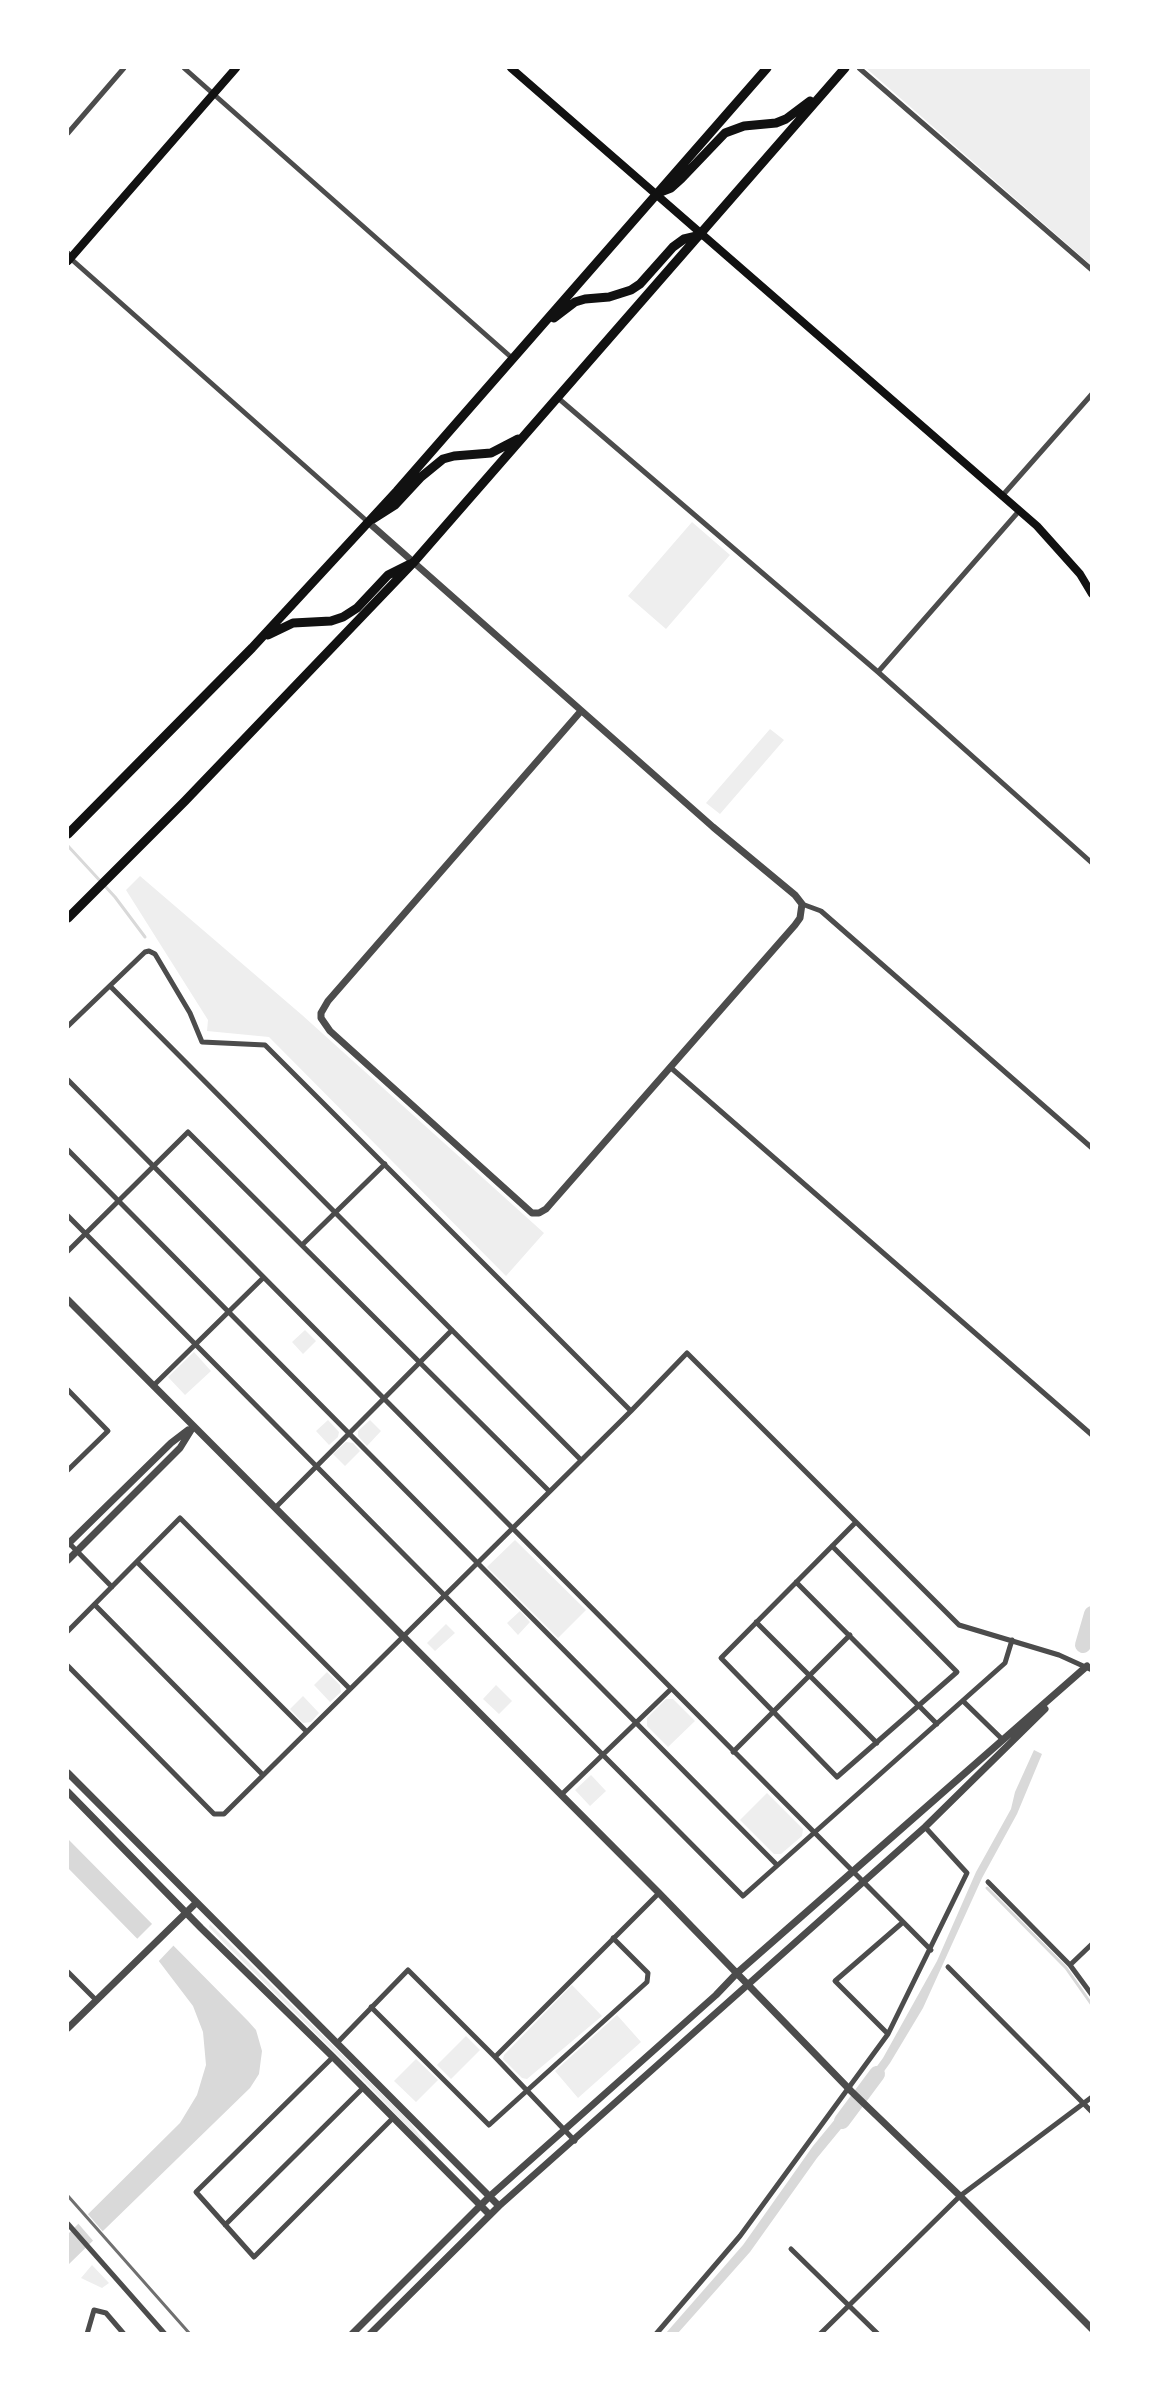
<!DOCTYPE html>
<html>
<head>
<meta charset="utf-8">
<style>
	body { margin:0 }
	#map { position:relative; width:1159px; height:2401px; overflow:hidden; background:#fff; font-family:Karla,sans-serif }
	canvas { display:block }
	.frame { position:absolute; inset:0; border:69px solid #fff; pointer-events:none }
</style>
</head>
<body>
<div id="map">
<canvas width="1159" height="2401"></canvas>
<div class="frame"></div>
</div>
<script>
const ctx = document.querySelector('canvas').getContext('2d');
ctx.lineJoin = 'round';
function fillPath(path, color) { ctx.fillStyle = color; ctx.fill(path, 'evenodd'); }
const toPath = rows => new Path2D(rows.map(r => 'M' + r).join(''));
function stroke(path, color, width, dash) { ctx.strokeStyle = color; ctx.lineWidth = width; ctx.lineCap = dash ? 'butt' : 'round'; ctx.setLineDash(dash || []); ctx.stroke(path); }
fillPath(toPath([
	[866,68,1091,68,1091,265],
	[692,522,730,555,666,629,628,596],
	[770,729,784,740,720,814,706,803],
	[140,876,302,1015,544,1233,506,1276,269,1037,207,1031,208,1020,126,890],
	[305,1330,316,1341,303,1354,292,1342],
	[194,1352,211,1371,185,1395,168,1377],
	[328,1420,339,1432,338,1437,329,1445,316,1431],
	[370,1420,381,1431,367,1446,358,1436,358,1431],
	[346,1442,353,1443,360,1451,345,1466,333,1454],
	[515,1540,586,1610,558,1638,487,1567],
	[520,1611,530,1622,518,1635,507,1623],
	[446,1624,455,1633,435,1651,427,1643],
	[327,1672,340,1685,341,1692,330,1702,314,1685],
	[496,1685,512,1701,499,1714,483,1699],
	[303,1696,319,1713,311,1722,303,1723,290,1709],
	[666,1699,673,1699,695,1721,668,1747,647,1726,647,1718],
	[591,1775,606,1791,590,1806,575,1790],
	[767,1793,803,1829,802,1836,781,1854,774,1854,740,1820],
	[210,1924,408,2120,434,2154,362,2079,226,1945,209,1927],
	[572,1985,602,2016,527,2079,522,2078,503,2059,504,2055],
	[617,2015,641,2042,578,2098,555,2071],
	[466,2036,480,2050,451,2079,437,2065],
	[416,2059,438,2080,416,2102,394,2081],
	[92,2265,109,2283,102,2288,81,2278]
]), '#eee');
fillPath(toPath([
	[1034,1750,1042,1754,1017,1814,982,1878,923,2008,890,2063,867,2095,861,2088,883,2058,937,1961,976,1872,1011,1809,1015,1792],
	[68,1839,248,2021,256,2030,262,2051,259,2074,250,2088,68,2265,68,2234,180,2123,197,2095,206,2065,203,2032,193,2006,158,1960,68,1868],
	[850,2101,859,2107,817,2158,750,2252,678,2333,666,2333,743,2245,813,2146]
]), '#d9d9d9');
fillPath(toPath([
	[153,1923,174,1945,157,1963,135,1941],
	[86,2212,105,2234,95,2243,76,2221]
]), '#fff');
stroke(toPath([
	[68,846,115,897,145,937],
	[987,1888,1066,1968,1092,2005]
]), '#d9d9d9', 3);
stroke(toPath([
	[1083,1645,1092,1614],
	[842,2121,877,2074]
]), '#d9d9d9', 16);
stroke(toPath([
	[184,68,512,358],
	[859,68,1092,270],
	[68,133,124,68],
	[68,253,70,258,368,522],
	[558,398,878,672,1092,863],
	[1002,496,1092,394],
	[878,672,1019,511],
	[802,904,821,911,1092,1148],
	[110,986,581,1460],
	[68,1026,145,952,149,951,155,954,190,1013,202,1042,265,1045,631,1411],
	[670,1067,1092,1435],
	[68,1080,931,1950],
	[68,1150,777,1865],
	[68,1216,743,1896,1005,1663,1012,1640],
	[302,1245,385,1164],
	[68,1251,188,1132,549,1491],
	[153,1386,263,1278],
	[68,1390,108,1431,68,1470],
	[275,1508,452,1330],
	[68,1542,112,1587],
	[832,1546,957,1672,837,1777,721,1658,856,1522],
	[137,1562,306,1731],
	[796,1582,937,1724],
	[95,1605,263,1775],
	[756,1622,877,1743],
	[68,1631,180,1518,350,1689],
	[68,1666,214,1814,224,1814,631,1411,687,1353,959,1625,1059,1655,1092,1670],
	[963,1701,1003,1740],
	[733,1752,850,1635],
	[561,1795,671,1689],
	[988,1882,1070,1965,1092,1995],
	[1070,1965,1092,1944],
	[948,1967,1092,2112],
	[68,1972,96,2000],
	[371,2007,489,2125,647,1982,648,1973,613,1938],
	[888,2034,835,1981,902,1923],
	[337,2043,408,1970,495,2057,659,1893],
	[333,2057,196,2192,254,2257,393,2118],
	[495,2057,575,2141],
	[68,2224,165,2334],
	[225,2225,364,2087],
	[791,2249,878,2334],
	[87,2334,94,2310,106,2313,124,2334],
	[656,2334,740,2236,888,2034,967,1873,925,1827],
	[820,2334,960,2196,1092,2097]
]), '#4c4c4c', 5);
stroke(toPath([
	[368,522,713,827,795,895,802,904,800,918,795,925,546,1209,539,1213,532,1213,330,1031,321,1018,321,1013,328,1001,581,711],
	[68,1300,659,1893,851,2091,960,2196,1092,2329],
	[68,1544,171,1443,188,1430],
	[68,1560,180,1448,193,1427],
	[68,1773,499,2206],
	[68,1792,201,1928,333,2057,490,2215],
	[68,2028,196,1903],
	[352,2334,490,2196,716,1995,737,1973,1087,1666],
	[370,2334,499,2206,925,1827,1045,1709]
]), '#4c4c4c', 7);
stroke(toPath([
	[511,68,1037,526,1080,574,1092,594],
	[68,261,236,68]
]), '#111', 8);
stroke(toPath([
	[658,193,671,188,681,179,725,133,744,126,776,123,786,119,810,101],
	[554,318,575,302,585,299,609,297,631,290,640,284,673,247,684,239,701,235],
	[373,519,395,505,421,477,443,459,454,456,491,453,518,439],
	[268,635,293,623,331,621,343,617,357,608,388,575,410,564],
	[68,834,252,648,397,491,767,68],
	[68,918,185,801,413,563,845,68]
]), '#111', 9);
stroke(toPath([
	[68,2196,190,2334]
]), '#707070', 3);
</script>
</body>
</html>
